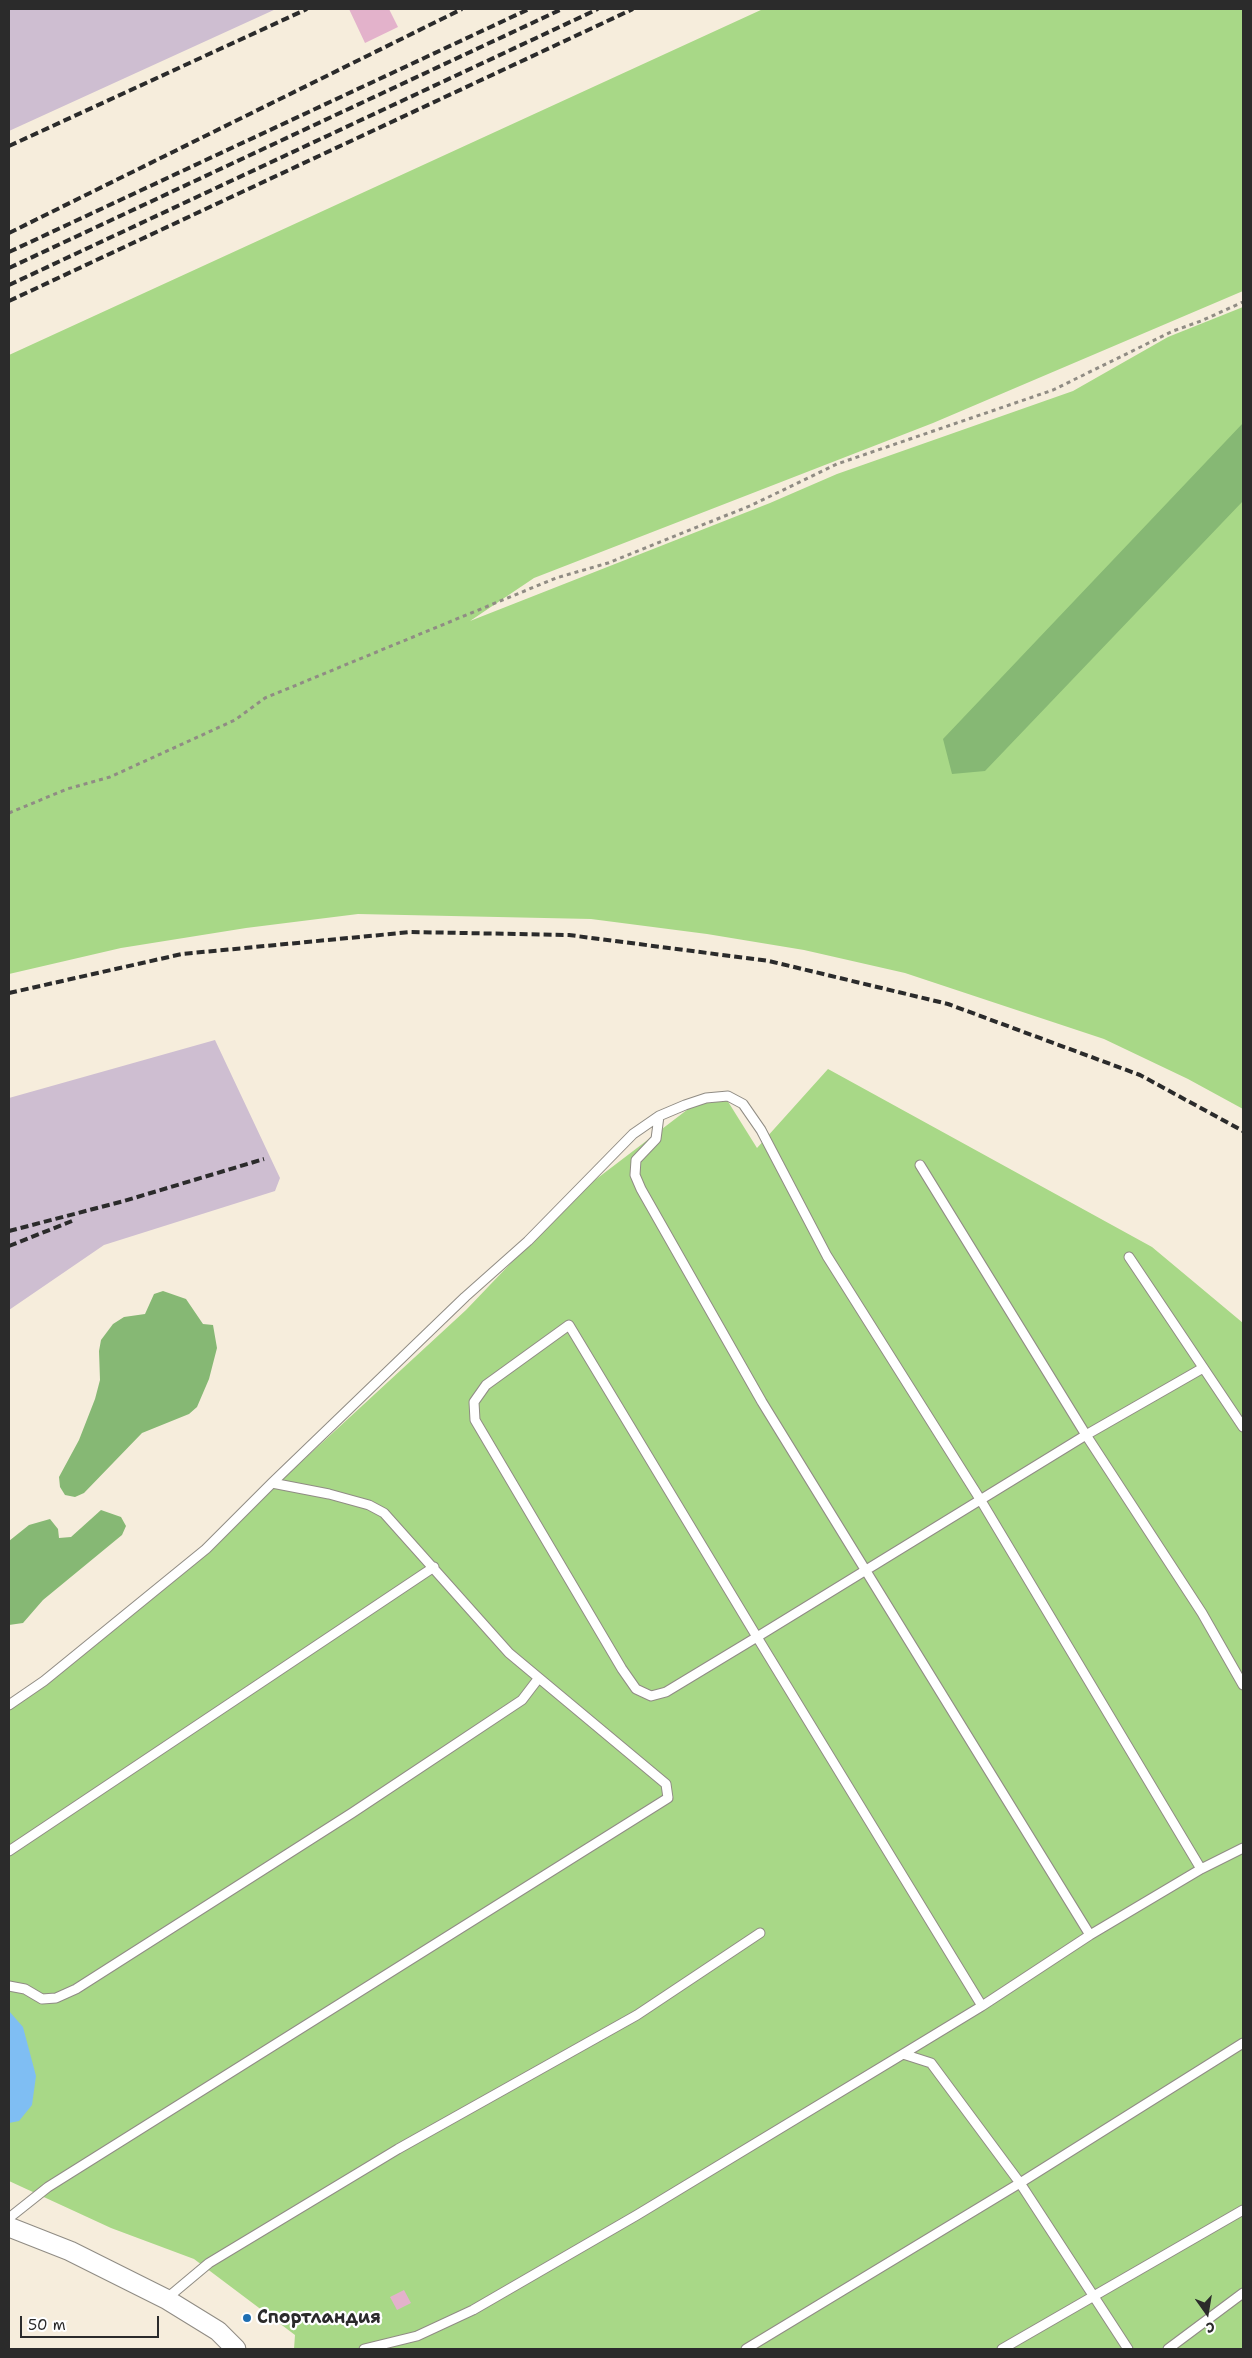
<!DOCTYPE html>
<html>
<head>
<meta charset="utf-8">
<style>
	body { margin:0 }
	#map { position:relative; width:1252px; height:2358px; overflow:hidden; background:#f6eddc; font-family:"Shantell Sans",sans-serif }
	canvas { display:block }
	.frame { position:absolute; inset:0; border:10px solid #2b2b2b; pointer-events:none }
	.north { position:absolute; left:1182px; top:2288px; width:50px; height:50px; -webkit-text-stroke:4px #fff; paint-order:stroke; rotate:167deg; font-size:14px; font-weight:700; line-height:20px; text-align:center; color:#2b2b2b }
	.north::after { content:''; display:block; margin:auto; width:18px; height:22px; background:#2b2b2b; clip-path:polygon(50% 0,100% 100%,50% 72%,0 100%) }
	.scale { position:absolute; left:20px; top:2316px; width:139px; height:22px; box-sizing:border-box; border:2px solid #2b2b2b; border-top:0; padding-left:6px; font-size:15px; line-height:18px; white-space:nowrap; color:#2b2b2b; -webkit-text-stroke:4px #fff; paint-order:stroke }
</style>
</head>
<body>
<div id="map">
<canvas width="1252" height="2358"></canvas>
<div class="frame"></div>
<div class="north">С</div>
<div class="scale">50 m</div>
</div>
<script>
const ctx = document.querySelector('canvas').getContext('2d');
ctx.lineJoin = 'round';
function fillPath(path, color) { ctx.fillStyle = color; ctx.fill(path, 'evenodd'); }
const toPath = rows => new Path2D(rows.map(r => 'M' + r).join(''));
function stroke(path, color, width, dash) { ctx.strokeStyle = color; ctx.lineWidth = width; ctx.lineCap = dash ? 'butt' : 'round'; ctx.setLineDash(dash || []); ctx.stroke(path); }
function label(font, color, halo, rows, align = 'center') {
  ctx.font = font + ' "Shantell Sans",sans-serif'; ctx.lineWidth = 4.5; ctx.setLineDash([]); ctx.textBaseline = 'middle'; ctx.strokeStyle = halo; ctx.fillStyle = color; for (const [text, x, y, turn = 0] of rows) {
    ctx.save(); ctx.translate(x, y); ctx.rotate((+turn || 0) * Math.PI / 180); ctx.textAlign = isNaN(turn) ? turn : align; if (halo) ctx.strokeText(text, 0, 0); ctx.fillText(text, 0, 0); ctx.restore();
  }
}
fillPath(toPath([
	[9,9,276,9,9,131],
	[215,1040,280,1178,275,1191,104,1245,9,1310,9,1098]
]), '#cebed1');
fillPath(toPath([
	[763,9,1243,9,1243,291,933,423,534,578,470,621,770,503,837,474,1073,391,1168,337,1243,307,1243,1109,1188,1079,1104,1039,905,973,804,950,707,934,591,919,358,914,246,928,121,948,9,974,9,355],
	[828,1069,1152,1247,1243,1323,1243,2349,294,2349,295,2335,194,2259,111,2228,9,2181,9,1707,273,1488,466,1310,578,1193,700,1100,727,1100,757,1148]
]), '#a8d887');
fillPath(toPath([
	[1243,423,1243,501,985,771,952,774,943,739],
	[163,1291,186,1299,203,1324,213,1325,217,1348,209,1379,197,1407,189,1414,142,1433,84,1493,75,1497,65,1495,60,1487,59,1477,79,1440,95,1399,100,1380,99,1351,101,1340,113,1324,124,1317,145,1314,154,1294],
	[101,1510,121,1517,126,1526,122,1535,43,1600,23,1623,9,1625,9,1541,29,1525,50,1519,58,1529,59,1538,71,1537]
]), '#86b874');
fillPath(toPath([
	[9,2011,23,2027,36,2076,32,2105,19,2121,9,2123]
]), '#7fbef3');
fillPath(toPath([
	[349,9,389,9,398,27,365,43],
	[404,2290,411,2303,397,2310,390,2297]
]), '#e3b2cb');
const service = toPath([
	[659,1116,656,1139,636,1160,635,1175,641,1189,762,1402,1090,1935],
	[920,1165,1086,1435,1202,1613,1243,1685],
	[1129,1257,1243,1427],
	[9,1705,44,1681,206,1549,272,1483,465,1297,528,1241,633,1134,659,1116,685,1105,706,1098,728,1096,743,1104,761,1130,827,1256,980,1499,1201,1869],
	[9,1851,434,1567],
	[9,1986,25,1989,42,1999,56,1998,76,1989,352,1813,522,1700,538,1679],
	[982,2006,757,1637,569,1325,486,1385,474,1402,475,1420,622,1669,636,1689,651,1696,666,1692,757,1637,1086,1435,1203,1368],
	[903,2054,931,2063,1020,2183,1128,2349],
	[9,2218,48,2187,668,1798,666,1784,509,1653,384,1513,369,1505,329,1494,272,1483],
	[166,2299,209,2263,398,2149,637,2015,760,1933],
	[364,2349,417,2336,473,2310,637,2215,903,2054,982,2006,1090,1935,1201,1869,1243,1848],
	[746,2349,1020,2183,1243,2043],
	[1002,2349,1243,2210],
	[1168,2349,1243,2293]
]);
const minor = toPath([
	[9,2227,70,2251,166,2299,218,2331,236,2349]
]);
stroke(service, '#908c84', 11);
stroke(minor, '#908c84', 21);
stroke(toPath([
	[9,813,67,789,110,777,235,720,265,698,556,578,608,563,752,505,837,464,1053,390,1173,331,1201,321,1243,302]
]), '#908c84', 3, [4, 4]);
stroke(service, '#fff', 9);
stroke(minor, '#fff', 19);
stroke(toPath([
	[9,146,307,9],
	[9,233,462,9],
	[9,252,529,9],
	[9,268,562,9],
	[9,285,598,9],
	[9,301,633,9],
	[9,993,182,954,411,932,569,935,769,961,948,1004,1140,1075,1243,1131],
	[9,1231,124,1201,264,1159],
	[9,1246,72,1221]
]), '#2b2b2b', 4, [8, 4]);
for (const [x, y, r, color] of [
	[247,2318,5,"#1f6fb2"]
]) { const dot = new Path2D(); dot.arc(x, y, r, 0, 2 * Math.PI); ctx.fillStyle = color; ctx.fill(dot); stroke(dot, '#fff', 2); }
label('bold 18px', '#2b2b2b', '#fff', [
	["Спортландия",257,2318]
], 'left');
</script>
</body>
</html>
